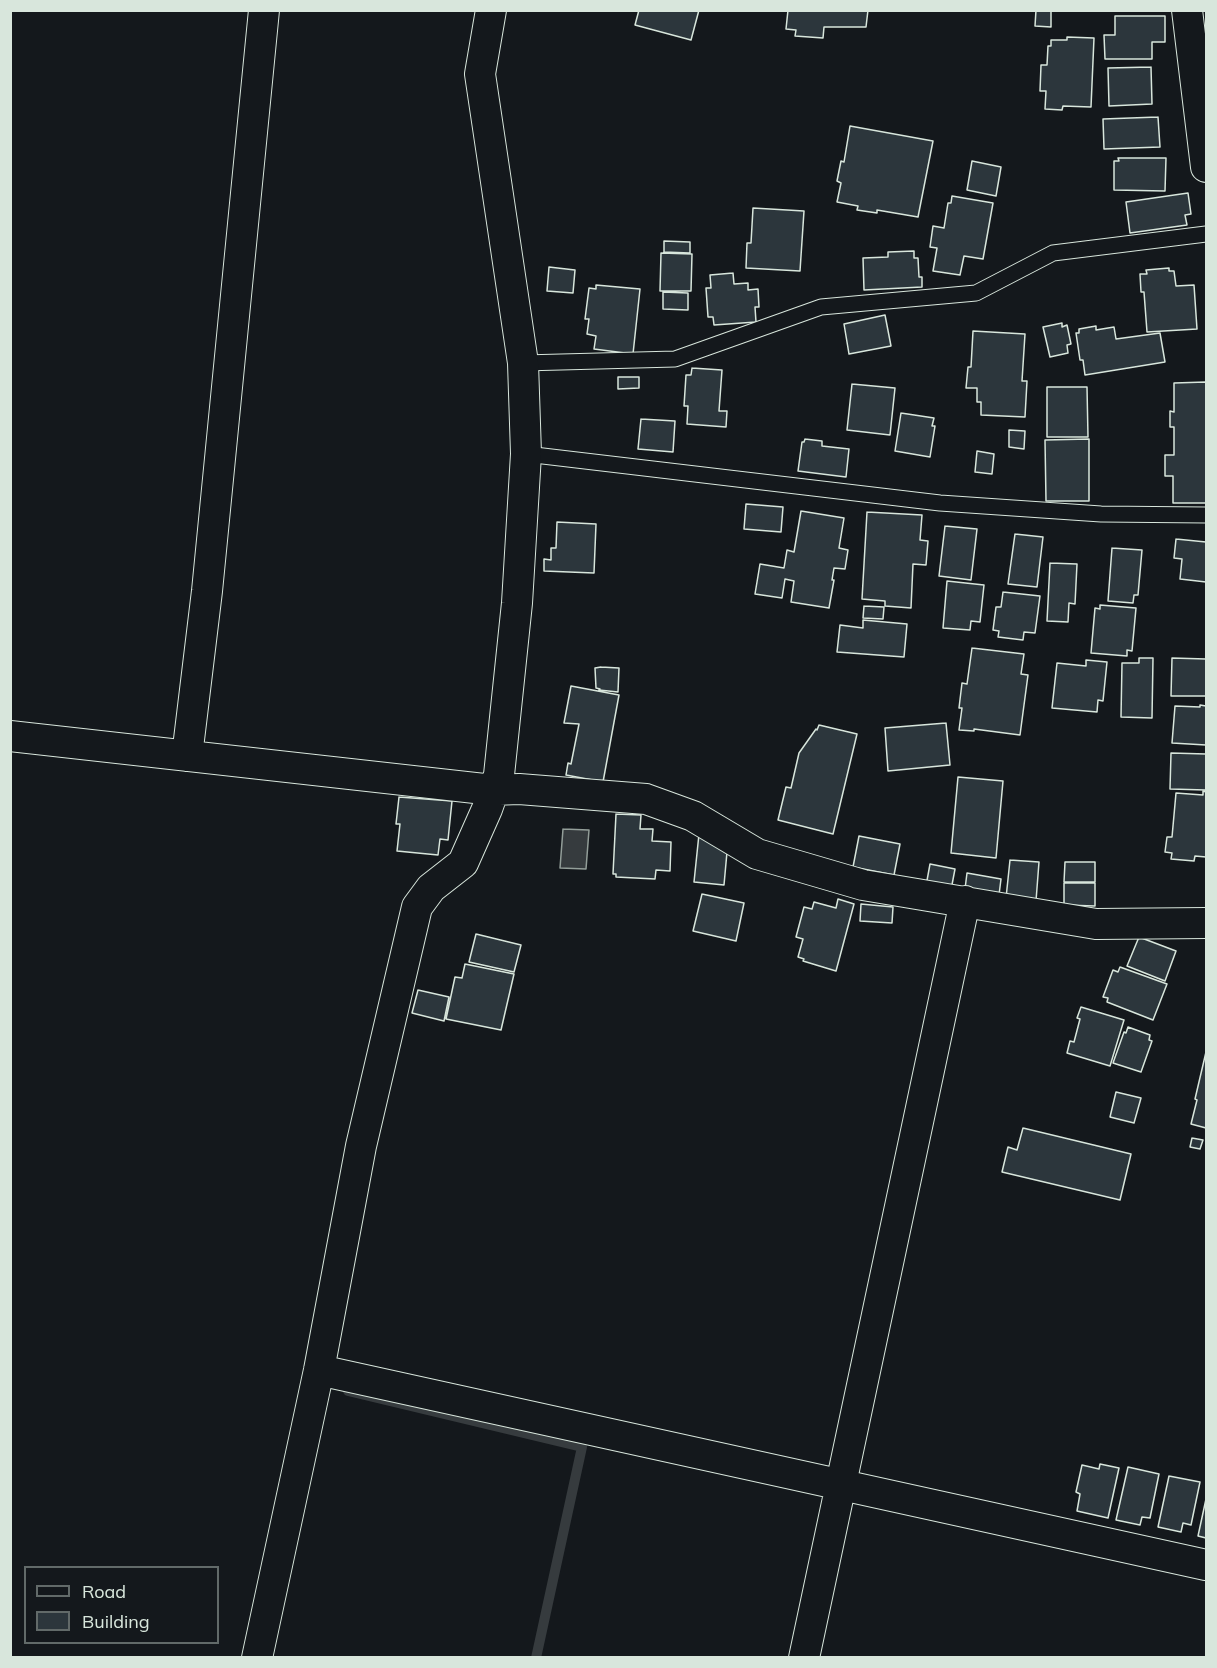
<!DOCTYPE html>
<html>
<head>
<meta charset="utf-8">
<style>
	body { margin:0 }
	#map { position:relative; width:1217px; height:1668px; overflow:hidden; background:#14181c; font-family:Mulish,sans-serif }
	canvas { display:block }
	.frame { position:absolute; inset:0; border:12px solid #d8e6dc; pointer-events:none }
	.legend { position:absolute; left:24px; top:1566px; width:195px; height:78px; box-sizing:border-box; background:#14181c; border:2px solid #626a69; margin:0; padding:8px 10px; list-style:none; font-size:18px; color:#d8e6dc }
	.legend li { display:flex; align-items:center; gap:12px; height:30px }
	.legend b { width:30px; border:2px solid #626a69 }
</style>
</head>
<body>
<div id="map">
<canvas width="1217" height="1668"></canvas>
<div class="frame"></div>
<ul class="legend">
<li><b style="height:8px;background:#14181c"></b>Road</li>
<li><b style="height:16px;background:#2c363c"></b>Building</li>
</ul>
</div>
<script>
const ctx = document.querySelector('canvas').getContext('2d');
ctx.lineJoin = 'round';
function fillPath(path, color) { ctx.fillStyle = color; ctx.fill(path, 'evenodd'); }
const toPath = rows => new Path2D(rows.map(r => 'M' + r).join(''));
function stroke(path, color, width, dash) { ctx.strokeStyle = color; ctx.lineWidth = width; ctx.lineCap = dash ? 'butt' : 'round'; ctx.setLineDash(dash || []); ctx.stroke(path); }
const water = toPath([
	[563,829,589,830,586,869,560,868,563,829]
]);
fillPath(water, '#363b3e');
stroke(water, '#939e99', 1.5);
stroke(toPath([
	[348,1391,582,1447,536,1658]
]), '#363b3e', 10);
const building = toPath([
	[639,10,699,10,691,40,635,25,639,10],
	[788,10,868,10,866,27,824,27,823,38,795,36,796,30,786,29,788,10],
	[1036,10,1051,10,1051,27,1035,26,1036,10],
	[1115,16,1165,16,1165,42,1152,42,1152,59,1105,59,1104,35,1115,35,1115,16],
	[1067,37,1094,38,1091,107,1063,106,1062,110,1045,109,1046,91,1040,91,1041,65,1047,65,1048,46,1051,46,1051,40,1067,40,1067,37],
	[1151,67,1152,104,1109,106,1108,68,1151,67],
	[1158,117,1160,147,1104,149,1103,119,1158,117],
	[850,126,933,141,918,217,877,210,877,213,857,210,858,206,837,202,841,183,837,181,841,161,844,162,850,126],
	[1118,158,1166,158,1165,191,1114,190,1114,161,1119,161,1118,158],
	[972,161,1001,167,996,196,967,190,972,161],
	[1188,193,1191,214,1185,215,1187,225,1130,233,1126,202,1188,193],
	[952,196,993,203,983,259,964,256,960,275,933,271,937,248,930,247,933,226,944,228,948,203,951,203,952,196],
	[753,208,804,211,800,271,746,268,747,243,751,243,753,208],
	[664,241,690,242,690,253,664,252,664,241],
	[914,251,914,258,918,258,919,277,922,277,922,287,864,290,863,258,888,257,888,252,914,251],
	[661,253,692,254,691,291,660,291,661,253],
	[549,267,575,270,573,293,547,291,549,267],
	[1169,268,1169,271,1174,271,1176,286,1194,285,1197,329,1147,332,1144,292,1141,292,1140,274,1147,274,1146,270,1169,268],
	[733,273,734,284,748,283,748,290,758,289,759,307,755,307,756,322,714,325,713,317,708,317,706,288,711,288,710,275,733,273],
	[596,285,640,289,633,354,594,349,596,336,587,334,589,319,585,319,589,288,596,289,596,285],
	[663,292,688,293,688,310,663,309,663,292],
	[885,315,891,346,849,354,844,324,885,315],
	[1062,323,1062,327,1067,325,1071,344,1067,345,1068,353,1050,357,1043,327,1062,323],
	[1096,326,1096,330,1114,327,1116,339,1160,333,1165,362,1085,375,1083,360,1080,360,1076,333,1079,333,1079,329,1096,326],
	[973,331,1025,334,1022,381,1027,381,1025,417,981,415,981,402,977,402,977,388,966,388,968,367,971,367,973,331],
	[692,368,722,370,719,411,727,411,726,427,687,424,688,406,684,406,686,375,691,375,692,368],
	[618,377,639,377,639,388,618,389,618,377],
	[1206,382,1206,503,1173,503,1173,476,1165,476,1165,455,1174,455,1174,427,1170,427,1170,411,1174,412,1174,383,1206,382],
	[852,384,895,388,890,435,847,430,852,384],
	[1047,387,1087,387,1088,437,1047,437,1047,387],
	[901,413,934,418,932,426,935,426,930,457,895,451,901,413],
	[641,419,675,421,673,452,638,449,641,419],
	[1009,430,1025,431,1024,449,1009,447,1009,430],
	[805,439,822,441,822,446,849,449,846,477,798,471,802,442,804,442,805,439],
	[1089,439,1089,501,1046,501,1045,440,1089,439],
	[977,451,994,454,992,474,975,472,977,451],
	[746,504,783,507,781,532,744,529,746,504],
	[801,511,844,518,839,548,848,550,845,569,834,568,832,580,834,580,829,608,791,602,794,581,785,579,782,598,755,594,760,564,784,568,787,550,794,552,801,511],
	[867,512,922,515,920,540,928,541,926,565,913,564,911,608,885,606,885,601,862,599,867,512],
	[557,522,596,524,594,573,544,571,544,559,551,560,551,548,556,548,557,522],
	[945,526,977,529,971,580,939,576,945,526],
	[1015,534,1043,537,1037,587,1008,584,1015,534],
	[1176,539,1206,542,1206,582,1180,579,1182,559,1174,558,1176,539],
	[1112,548,1142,550,1138,595,1134,595,1133,603,1108,601,1112,548],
	[1050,563,1077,564,1075,604,1069,603,1068,622,1047,621,1050,563],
	[947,581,984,585,980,622,971,621,970,630,943,628,947,581],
	[1003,592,1040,596,1035,633,1024,632,1023,640,998,637,999,631,993,630,996,607,1001,607,1003,592],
	[1100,605,1136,608,1132,651,1127,650,1127,656,1091,653,1095,608,1100,609,1100,605],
	[864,606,884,607,883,619,863,618,864,606],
	[863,620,907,624,904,657,837,652,840,625,863,628,863,620],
	[972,648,1024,654,1021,674,1028,675,1020,735,974,729,974,731,959,730,962,708,959,708,962,683,967,684,972,648],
	[1139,658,1153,658,1152,718,1121,717,1122,663,1139,663,1139,658],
	[1172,658,1206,659,1206,696,1171,696,1172,658],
	[1086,660,1107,662,1103,701,1098,700,1097,712,1052,708,1057,663,1086,666,1086,660],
	[601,667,619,668,618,692,599,690,600,689,596,688,595,668,601,667],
	[571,686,619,695,603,782,566,775,568,763,571,764,579,724,564,723,571,686],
	[1200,705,1206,706,1206,745,1172,743,1175,706,1200,707,1200,705],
	[946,723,950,765,888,771,885,728,946,723],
	[819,725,857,734,833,834,778,820,786,787,791,788,799,753,816,729,817,730,819,725],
	[1171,753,1206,754,1206,790,1170,789,1171,753],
	[958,777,1003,781,996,858,951,853,958,777],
	[1203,791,1206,792,1206,857,1195,856,1194,861,1171,859,1172,853,1165,852,1167,837,1172,837,1176,793,1203,795,1203,791],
	[399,797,452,801,448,840,440,839,438,855,397,851,400,824,396,824,399,797],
	[616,814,641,815,640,829,653,829,652,841,671,842,670,871,656,870,655,879,616,877,616,874,613,874,616,814],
	[699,834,727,852,724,885,694,882,699,834],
	[859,836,900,844,894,875,853,867,859,836],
	[1010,860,1039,862,1036,901,1006,898,1010,860],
	[1065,862,1095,862,1095,882,1064,882,1065,862],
	[930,864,955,869,951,890,926,886,930,864],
	[967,873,1001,879,999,895,965,889,967,873],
	[1064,883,1095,883,1095,906,1064,905,1064,883],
	[702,894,744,903,736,941,693,931,702,894],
	[838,899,854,904,836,971,803,961,804,959,798,957,803,939,796,937,804,907,812,909,814,902,836,908,838,899],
	[861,904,893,907,892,923,860,921,861,904],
	[476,934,521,945,514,972,469,962,476,934],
	[1139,937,1176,951,1165,981,1127,966,1139,937],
	[465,964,514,974,501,1030,446,1019,455,977,462,978,465,964],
	[1120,967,1167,984,1153,1020,1107,1002,1108,998,1103,997,1113,970,1118,972,1120,967],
	[418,990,449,997,444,1021,412,1013,418,990],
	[1081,1007,1124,1020,1110,1066,1067,1053,1070,1041,1074,1042,1080,1019,1077,1018,1081,1007],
	[1128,1027,1150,1035,1149,1040,1152,1041,1141,1072,1113,1063,1124,1032,1126,1033,1128,1027],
	[1206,1052,1206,1128,1191,1124,1197,1100,1195,1099,1206,1052],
	[1116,1092,1141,1098,1134,1123,1110,1117,1116,1092],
	[1023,1128,1131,1154,1120,1200,1002,1172,1008,1147,1017,1150,1023,1128],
	[1192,1138,1203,1140,1200,1149,1190,1147,1192,1138],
	[1100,1464,1119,1468,1108,1518,1077,1511,1080,1494,1076,1492,1082,1465,1099,1469,1100,1464],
	[1128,1467,1159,1474,1150,1518,1142,1517,1140,1525,1116,1520,1128,1467],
	[1169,1476,1200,1482,1191,1525,1183,1523,1181,1532,1158,1527,1169,1476],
	[1206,1499,1206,1538,1198,1536,1206,1499]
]);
fillPath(building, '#2c363c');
stroke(building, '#d8e6dc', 1.5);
const service = toPath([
	[523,363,675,359,821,307,976,293,1053,253,1206,234],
	[526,454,940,503,1101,514,1206,515]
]);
const minor = toPath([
	[1187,10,1206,167],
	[10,736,493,790,519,789,646,799,693,816,757,854,863,885,1096,924,1206,923],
	[187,756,207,591,264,10],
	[319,1370,1206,1565],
	[257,1658,319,1370,361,1146,417,907,431,888,463,863,487,809,499,775,517,603,526,454,523,363,480,74,491,10],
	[804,1658,965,901]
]);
stroke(service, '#d8e6dc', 17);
stroke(minor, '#d8e6dc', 32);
stroke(service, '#14181c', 15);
stroke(minor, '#14181c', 30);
</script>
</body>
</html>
